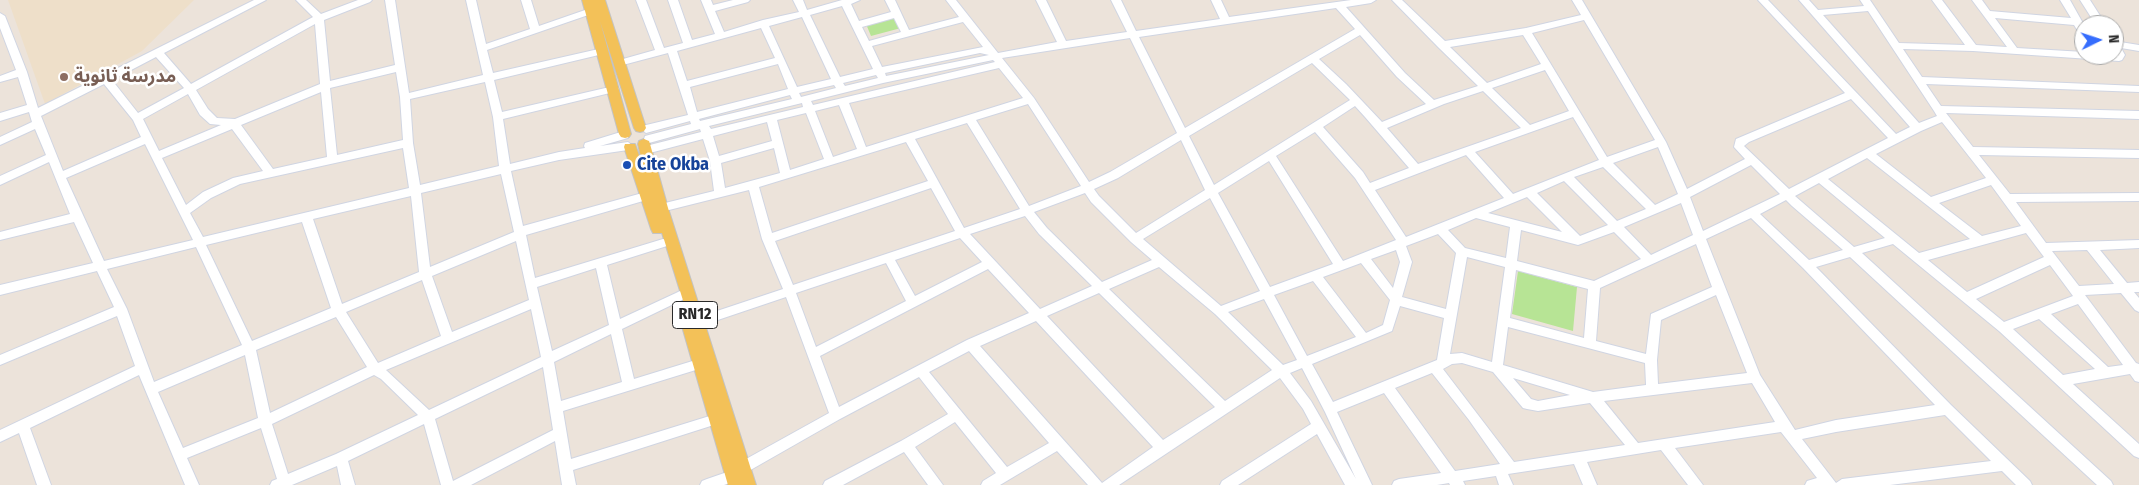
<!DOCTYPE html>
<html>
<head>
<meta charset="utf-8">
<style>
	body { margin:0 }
	#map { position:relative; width:2139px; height:485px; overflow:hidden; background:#ece3da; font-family:"Fira Sans Condensed",sans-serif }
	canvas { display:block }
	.north { position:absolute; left:2074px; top:15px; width:50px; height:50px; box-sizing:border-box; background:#fff; border:1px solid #a9a9a9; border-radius:50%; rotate:86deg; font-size:14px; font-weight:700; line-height:20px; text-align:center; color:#292929 }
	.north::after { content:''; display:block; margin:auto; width:18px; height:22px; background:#366dfd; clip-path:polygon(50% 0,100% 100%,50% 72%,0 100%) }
</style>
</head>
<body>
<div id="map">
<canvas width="2139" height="485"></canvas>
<div class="north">N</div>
</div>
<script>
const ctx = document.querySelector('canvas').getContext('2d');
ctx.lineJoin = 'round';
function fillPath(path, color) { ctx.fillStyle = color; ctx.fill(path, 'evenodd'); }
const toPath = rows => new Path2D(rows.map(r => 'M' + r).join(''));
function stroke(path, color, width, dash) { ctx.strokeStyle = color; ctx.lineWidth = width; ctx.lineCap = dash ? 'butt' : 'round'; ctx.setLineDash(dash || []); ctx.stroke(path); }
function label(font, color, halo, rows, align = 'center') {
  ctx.font = font + ' "Fira Sans Condensed","Noto Sans Arabic",sans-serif'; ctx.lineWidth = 5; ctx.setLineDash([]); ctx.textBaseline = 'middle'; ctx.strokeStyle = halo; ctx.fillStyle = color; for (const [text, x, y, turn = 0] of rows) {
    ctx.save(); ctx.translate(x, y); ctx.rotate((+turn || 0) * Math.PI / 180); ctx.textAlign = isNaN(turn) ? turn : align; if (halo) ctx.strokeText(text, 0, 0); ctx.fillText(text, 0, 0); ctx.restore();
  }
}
fillPath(toPath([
	[8,0,194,0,142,51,45,104]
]), '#eedfc9');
fillPath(toPath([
	[895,17,901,28,871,36,866,24],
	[1518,271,1577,287,1573,331,1512,314]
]), '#b7e495');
const minor = toPath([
	[254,0,266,0,164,53,191,84,313,17,296,0,306,0,321,14,358,0,372,0,370,2,324,20,330,81,395,65,385,0,395,0,409,93,483,75,466,0,476,0,486,44,530,29,521,0,531,0,539,26,588,9,594,9,594,13,487,50,493,73,603,48,608,51,603,54,494,80,502,112,614,86,619,89,614,92,503,119,510,164,559,152,585,148,584,146,585,143,624,131,628,132,629,135,628,138,600,146,628,142,633,146,628,150,559,160,511,171,523,226,646,192,651,196,650,199,526,235,535,278,663,239,667,240,669,243,667,246,607,265,620,319,676,293,680,291,684,293,686,296,684,299,622,329,634,379,699,359,703,360,705,364,703,368,699,369,563,411,571,459,716,414,720,415,722,419,720,423,573,470,576,485,562,485,555,441,471,485,441,485,424,424,348,461,355,485,341,485,337,466,292,485,270,485,272,481,277,479,261,428,187,458,199,485,185,485,139,375,30,428,51,485,37,485,19,433,0,442,0,430,135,366,117,316,0,365,0,355,114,307,97,271,0,295,0,285,93,263,74,222,0,240,0,232,70,214,49,162,0,185,0,176,46,155,35,129,0,145,0,137,32,122,29,112,0,121,0,113,27,105,18,77,0,82,0,76,16,70,0,28,0,13,5,16,27,72,38,108,254,0],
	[315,24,320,84,235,119,217,118,208,109,196,90,315,24],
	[156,57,184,88,138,113,112,80,156,57],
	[396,72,400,97,403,140,337,155,330,88,396,72],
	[485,82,493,117,499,166,420,185,413,143,410,99,485,82],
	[104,84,133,120,141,137,63,171,41,116,104,84],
	[321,92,327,157,273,169,241,125,321,92],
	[188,94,200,115,210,124,221,125,159,151,143,119,188,94],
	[232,129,263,171,233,178,203,192,186,205,162,158,232,129],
	[145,144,193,240,104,261,66,178,145,144],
	[403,148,409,188,203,237,190,213,211,198,240,184,403,148],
	[501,174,514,232,430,267,421,193,501,174],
	[411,196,419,272,342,304,313,219,411,196],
	[302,222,331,308,252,341,206,245,302,222],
	[516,241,529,300,452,332,432,276,516,241],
	[196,247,242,345,154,382,127,309,107,269,196,247],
	[596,268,609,325,552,351,537,287,596,268],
	[422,280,441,336,378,363,346,312,422,280],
	[531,309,541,357,429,410,386,370,531,309],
	[336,317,367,367,270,413,256,350,336,317],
	[611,334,622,382,561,401,554,362,611,334],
	[245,355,258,418,183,448,158,392,245,355],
	[543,367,553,430,453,481,435,419,543,367],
	[374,375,381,379,418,415,336,454,288,474,272,424,374,375],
	[636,0,646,0,664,48,683,43,668,0,678,0,692,40,715,34,701,0,711,0,713,5,733,0,750,0,748,2,715,11,724,32,763,20,799,12,793,0,803,0,807,10,842,0,860,0,851,4,859,21,891,12,885,0,895,0,909,30,959,17,946,0,956,0,998,53,1057,42,1036,0,1046,0,1066,41,1127,32,1111,0,1121,0,1136,31,1220,19,1211,0,1221,0,1229,17,1351,0,1376,0,1371,3,1346,7,1405,73,1434,100,1478,86,1438,47,1392,0,1402,0,1445,41,1526,28,1581,15,1572,0,1582,0,1666,142,1687,189,1745,159,1734,147,1736,139,1845,93,1758,0,1768,0,1896,134,1910,127,1799,0,1809,0,1818,10,1864,6,1860,0,1870,0,1899,43,1965,45,1932,0,1942,0,1976,45,2007,47,1972,0,1982,0,1990,11,2071,18,2060,0,2070,0,2084,25,2084,37,2081,36,2074,25,1995,18,2017,48,2084,52,2084,55,2114,55,2114,41,2139,45,2139,51,2121,48,2125,55,2122,60,2119,61,1973,51,1903,49,1922,77,2139,86,2139,92,1926,84,1941,106,2139,111,2139,119,1946,113,1973,147,2139,150,2139,158,1979,155,2010,194,2139,193,2139,201,2016,202,2046,243,2139,240,2139,248,2100,250,2127,283,2139,282,2139,292,2134,292,2139,298,2139,312,2135,310,2121,293,2085,295,2136,363,2139,364,2139,382,2135,381,2130,374,2073,384,2139,444,2139,458,2134,456,1999,331,1893,244,1862,253,2111,481,2113,485,2097,485,1850,257,1816,267,1951,405,2030,481,2032,485,2016,485,2002,471,1890,485,1805,485,1807,481,1817,478,1781,432,1675,448,1703,485,1688,485,1661,450,1587,462,1597,485,1583,485,1574,464,1508,474,1513,485,1499,485,1496,476,1463,481,1465,485,1450,485,1449,483,1437,485,1392,485,1394,481,1399,479,1441,473,1384,393,1337,412,1372,485,1345,485,1317,434,1238,485,1220,485,1222,481,1311,424,1303,409,1280,378,1119,485,1088,485,1057,451,1000,485,981,485,983,481,996,473,955,422,915,447,943,485,928,485,904,452,843,485,823,485,825,481,901,441,948,414,919,377,840,419,747,472,742,474,738,472,740,476,738,480,724,485,700,485,702,481,707,479,733,470,737,472,735,468,737,464,829,413,786,297,697,327,693,325,691,322,693,319,783,289,762,239,749,190,661,212,656,208,661,204,714,191,710,161,703,139,646,154,641,150,642,147,701,132,700,129,649,143,644,139,645,136,691,124,690,121,646,133,641,129,642,126,688,115,668,53,619,66,614,63,616,61,655,50,636,0],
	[842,6,873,69,840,77,810,15,842,6],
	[1336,8,1355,29,1185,128,1139,37,1336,8],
	[1868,11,1934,111,1937,116,1919,123,1823,15,1868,11],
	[802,17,831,79,797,87,769,26,802,17],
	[894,18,901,32,869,41,862,27,894,18],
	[1584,20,1655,140,1607,157,1532,33,1584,20],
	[963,22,983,47,882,67,872,46,963,22],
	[761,28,775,58,687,81,677,51,761,28],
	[1360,35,1397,77,1426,104,1382,122,1346,84,1319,59,1360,35],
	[1523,35,1541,64,1487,83,1450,47,1523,35],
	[1130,38,1177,133,1110,172,1089,182,1034,98,1002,58,1130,38],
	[980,53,989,55,886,76,885,73,980,53],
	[993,60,995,62,813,105,811,101,883,83,993,60],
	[1312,63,1350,100,1214,185,1189,136,1312,63],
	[778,64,788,89,697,112,690,87,778,64],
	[999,68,1023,98,866,147,849,103,999,68],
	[1545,70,1569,111,1530,125,1492,88,1545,70],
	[876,75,878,78,845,86,843,83,876,75],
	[834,85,836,88,801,97,799,93,834,85],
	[1483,91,1521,128,1418,164,1387,128,1444,104,1483,91],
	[790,95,792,99,700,121,699,119,790,95],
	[1851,99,1888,138,1789,189,1744,146,1749,142,1851,99],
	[802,103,803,107,711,129,709,126,802,103],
	[1028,104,1081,186,1029,206,976,120,1028,104],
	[839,105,857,149,833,157,815,111,839,105],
	[1355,106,1365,117,1409,168,1370,183,1363,172,1323,127,1355,106],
	[806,113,824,159,790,170,777,120,806,113],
	[1573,117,1599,160,1513,194,1475,152,1573,117],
	[767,122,772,141,719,156,713,136,767,122],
	[1942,122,1986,178,1931,197,1876,154,1921,131,1942,122],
	[967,123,1020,209,964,228,915,139,967,123],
	[1315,132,1355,178,1396,240,1343,261,1276,156,1315,132],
	[1181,140,1205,190,1136,233,1099,196,1094,189,1118,178,1181,140],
	[906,142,928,181,772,233,759,187,906,142],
	[1658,147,1678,194,1655,205,1613,163,1658,147],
	[774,148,780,173,725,188,721,163,774,148],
	[1466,155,1504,198,1406,237,1375,190,1466,155],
	[1867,158,1970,239,1919,253,1828,179,1867,158],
	[1269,161,1333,264,1270,287,1218,193,1269,161],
	[1751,165,1780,194,1703,231,1690,197,1751,165],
	[1603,167,1646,209,1617,221,1574,177,1603,167],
	[1564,181,1608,225,1580,236,1537,193,1564,181],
	[1819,183,1885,238,1854,247,1795,196,1819,183],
	[1991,185,2021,226,1982,236,1939,203,1991,185],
	[931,188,955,231,793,285,775,241,931,188],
	[1085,193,1091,202,1131,242,1152,260,1102,282,1047,228,1034,212,1085,193],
	[1527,197,1562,232,1488,213,1527,197],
	[1210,198,1260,291,1221,306,1143,239,1210,198],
	[1786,200,1792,206,1843,250,1809,260,1760,214,1786,200],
	[1681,203,1693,235,1651,255,1624,227,1681,203],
	[1025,216,1039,234,1092,286,1040,309,970,234,1025,216],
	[1476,218,1510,227,1506,258,1465,248,1448,230,1476,218],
	[1751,218,1803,268,1935,405,1836,420,1795,430,1760,375,1706,239,1751,218],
	[1521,230,1578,245,1614,232,1641,259,1594,281,1517,261,1521,230],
	[2026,233,2044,257,1967,292,1928,260,2026,233],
	[1438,234,1456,253,1446,309,1402,297,1412,262,1406,246,1438,234],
	[960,238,982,262,915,296,895,260,960,238],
	[1696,244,1712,287,1651,314,1646,354,1596,341,1600,288,1696,244],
	[1396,250,1400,262,1393,288,1371,259,1396,250],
	[2087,250,2114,284,2079,286,2052,251,2087,250],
	[1467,257,1505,267,1492,362,1462,353,1450,354,1467,257],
	[886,263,906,301,816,347,796,293,886,263],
	[1361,263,1390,300,1383,325,1366,333,1323,277,1361,263],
	[2050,265,2073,296,2004,322,1976,299,2050,265],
	[1159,267,1215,314,1272,370,1225,401,1109,289,1159,267],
	[988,269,1029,313,967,340,839,407,820,356,988,269],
	[1516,270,1588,289,1584,338,1510,318,1516,270],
	[1313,281,1356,337,1307,356,1274,295,1313,281],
	[1099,293,1215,407,1163,440,1047,316,1099,293],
	[1716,295,1747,373,1658,384,1657,360,1661,320,1716,295],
	[1264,299,1297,360,1283,365,1228,312,1264,299],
	[2078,304,2123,365,2108,367,2051,314,2078,304],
	[1400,306,1444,318,1437,360,1333,402,1312,364,1392,331,1400,306],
	[2039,319,2095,369,2063,375,2013,329,2039,319],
	[1036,321,1153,447,1102,483,980,346,1036,321],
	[1508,327,1645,363,1646,385,1593,392,1503,365,1508,327],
	[969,351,1049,443,1007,467,929,372,969,351],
	[1462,363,1493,372,1523,408,1527,409,1538,411,1590,403,1625,445,1514,462,1443,369,1452,364,1462,363],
	[1302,368,1325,412,1356,479,1311,401,1290,373,1302,368],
	[1432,373,1469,420,1500,464,1455,471,1395,388,1432,373],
	[1513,378,1570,395,1538,401,1531,399,1513,378],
	[1752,383,1775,422,1638,443,1604,401,1752,383],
	[1945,415,1991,461,1842,479,1836,483,1802,439,1836,432,1945,415],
	[2080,0,2090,0,2106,25,2096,25,2080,0]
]);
const major = toPath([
	[582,0,605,0,646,128,644,131,640,132,636,131,634,128,600,21,631,134,629,137,625,138,621,137,619,134,582,0],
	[644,139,649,141,650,144,668,208,756,485,728,485,679,316,681,312,686,310,662,233,653,233,651,229,624,147,625,144,635,144,644,170,638,144,639,141,644,139]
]);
stroke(minor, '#d0d5e2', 2);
stroke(major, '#c3c3c3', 2);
fillPath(minor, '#fff');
fillPath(major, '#f3c158');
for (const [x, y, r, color] of [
	[64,77,5,"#8d6e63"],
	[627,165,5,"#1a4fb4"]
]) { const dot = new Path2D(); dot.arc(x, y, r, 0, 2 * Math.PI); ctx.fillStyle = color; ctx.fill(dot); stroke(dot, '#fff', 2); }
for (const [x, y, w] of [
	[695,315,45]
]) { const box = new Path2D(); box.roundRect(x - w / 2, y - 13.5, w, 27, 4); ctx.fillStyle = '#fff'; ctx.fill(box); stroke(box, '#292929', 1); }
label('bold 16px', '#292929', null, [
	["RN12",695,315]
]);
label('bold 18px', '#785e54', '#fff', [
	["مدرسة ثانوية",74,77]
], 'left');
label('bold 18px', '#164399', '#fff', [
	["Cite Okba",637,165]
], 'left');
</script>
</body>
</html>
